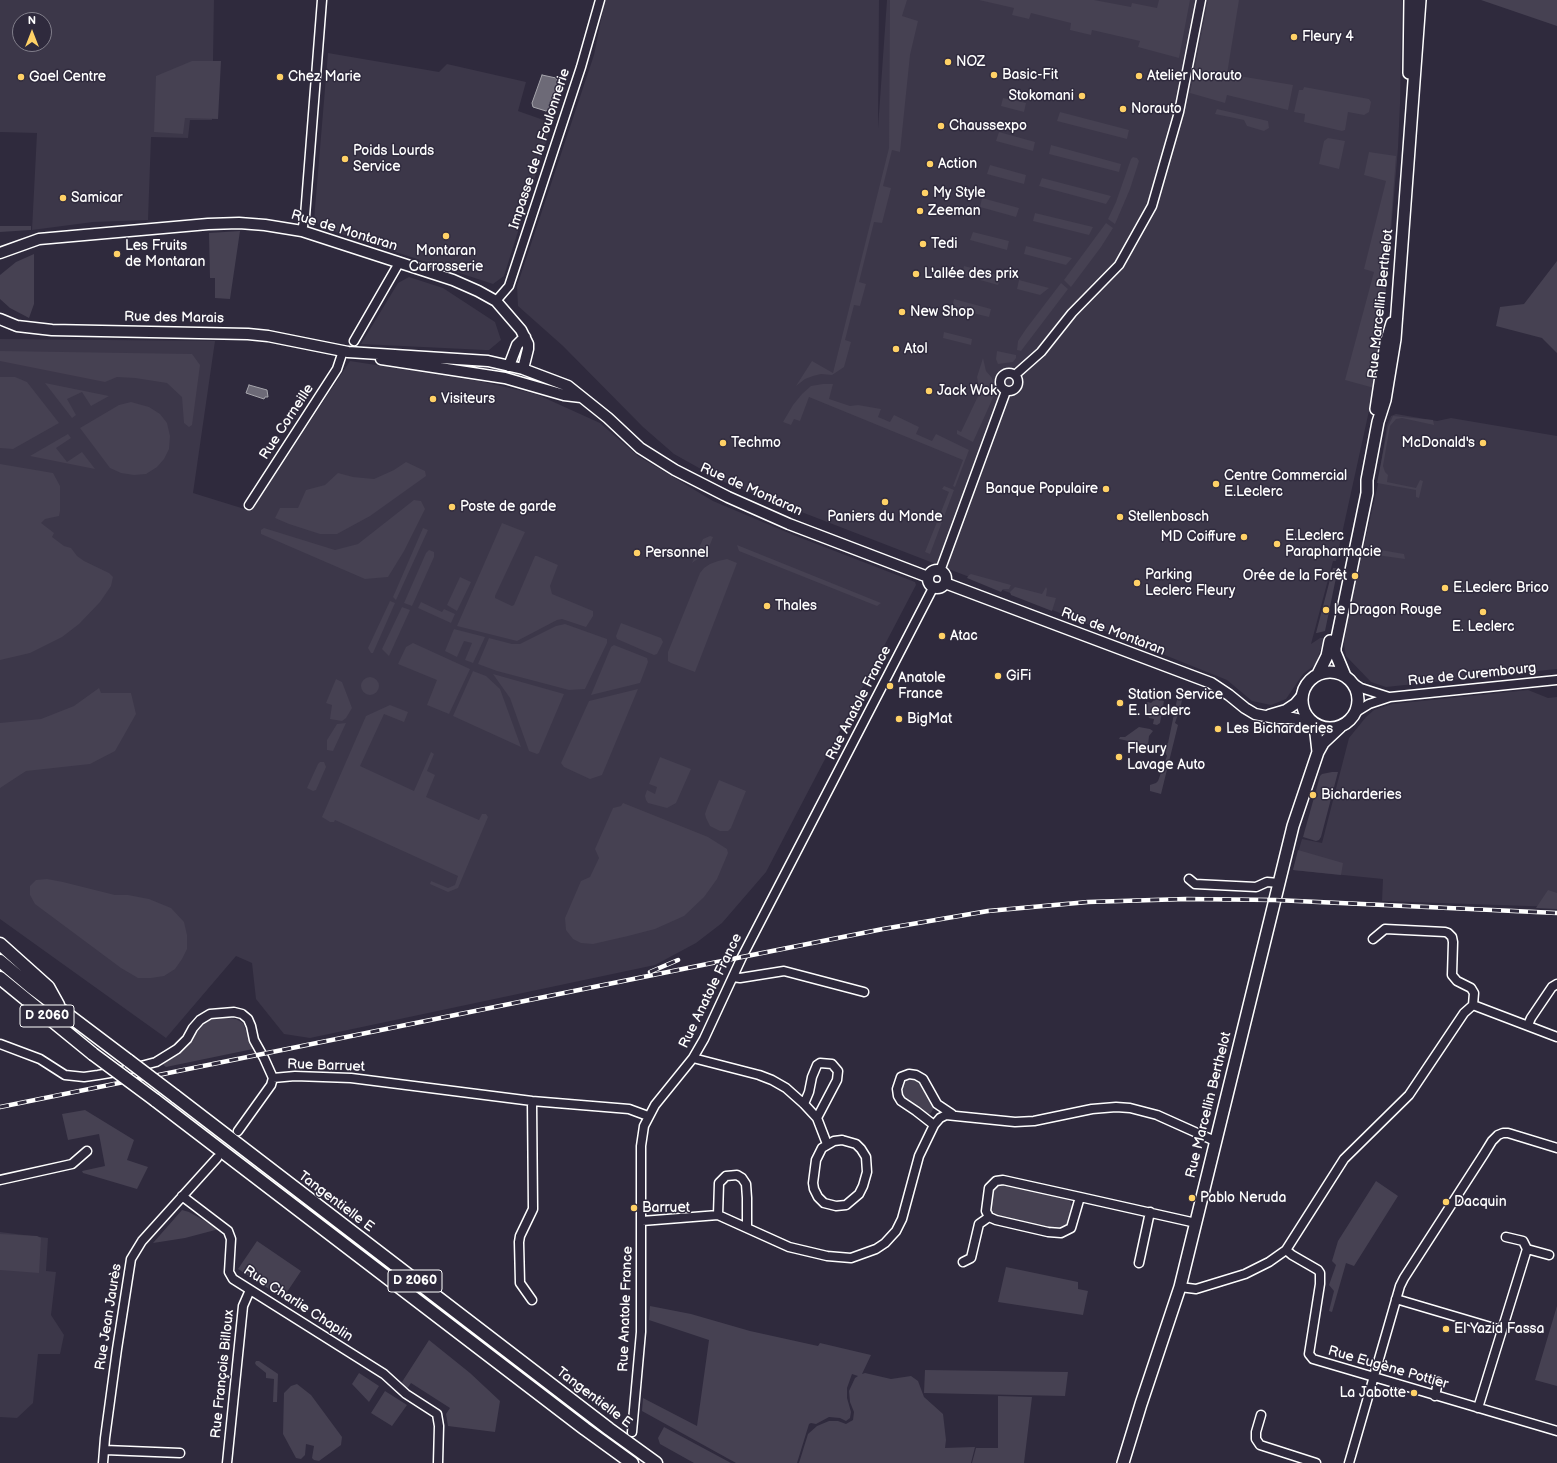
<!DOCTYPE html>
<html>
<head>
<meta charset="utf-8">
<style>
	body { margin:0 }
	#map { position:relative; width:1557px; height:1463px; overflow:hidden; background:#2f2a3d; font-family:"Balsamiq Sans",sans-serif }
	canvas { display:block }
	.north { position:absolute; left:12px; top:12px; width:40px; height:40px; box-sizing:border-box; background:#2f2a3d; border:1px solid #827f8b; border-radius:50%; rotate:0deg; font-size:11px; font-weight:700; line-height:16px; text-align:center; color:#fff }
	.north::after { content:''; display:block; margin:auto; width:14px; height:18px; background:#ffd166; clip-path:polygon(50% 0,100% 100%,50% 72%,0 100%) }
</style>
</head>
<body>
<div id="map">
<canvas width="1557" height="1463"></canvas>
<div class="north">N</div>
</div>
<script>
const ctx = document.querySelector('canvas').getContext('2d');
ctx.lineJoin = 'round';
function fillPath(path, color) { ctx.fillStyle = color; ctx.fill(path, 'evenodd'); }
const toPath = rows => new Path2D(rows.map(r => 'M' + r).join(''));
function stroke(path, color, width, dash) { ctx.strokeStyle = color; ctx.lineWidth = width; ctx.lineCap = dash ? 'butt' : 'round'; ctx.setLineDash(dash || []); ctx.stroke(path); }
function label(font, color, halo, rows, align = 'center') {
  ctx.font = font + ' "Balsamiq Sans",sans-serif'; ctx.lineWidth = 3; ctx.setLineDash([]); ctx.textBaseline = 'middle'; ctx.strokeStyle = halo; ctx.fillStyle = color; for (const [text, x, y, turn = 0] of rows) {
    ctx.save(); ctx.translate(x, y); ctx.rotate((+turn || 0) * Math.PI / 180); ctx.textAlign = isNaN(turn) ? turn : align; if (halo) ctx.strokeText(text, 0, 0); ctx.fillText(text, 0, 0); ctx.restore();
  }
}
fillPath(toPath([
	[0,0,214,0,212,120,190,120,188,138,151,137,148,220,93,222,32,230,37,133,0,132],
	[20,20,44,20,44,44,20,44],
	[605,0,879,0,878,128,887,0,1402,0,1400,104,1398,148,1383,326,1374,388,1336,561,1333,561,1311,644,1320,638,1324,638,1316,664,1303,674,1286,699,1271,705,1252,701,1227,680,990,585,724,482,674,454,643,427,563,346,518,306,517,286,594,55],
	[328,53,439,72,447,64,526,82,518,111,552,123,504,276,493,284,323,228,314,220],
	[409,277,443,288,495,322,501,340,489,350,485,350,361,344,398,283],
	[0,339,215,341,193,493,251,511,350,361,479,381,536,394,600,423,638,456,713,501,796,536,915,582,916,585,766,872,722,923,696,943,655,965,310,1038,284,1034,256,999,252,963,236,956,166,1038,0,919],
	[1396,414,1437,421,1451,418,1557,436,1557,669,1386,687,1371,682,1346,656,1344,644,1348,616,1378,484,1387,425,1391,416],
	[1528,690,1548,698,1557,697,1557,907,1382,901,1383,879,1293,870,1302,839,1322,843,1349,738,1366,717,1374,710,1392,704],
	[0,1232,48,1238,46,1271,56,1272,51,1315,64,1335,60,1354,38,1354,33,1403,17,1418,0,1417]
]), '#3c3749');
fillPath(toPath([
	[890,0,907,0,902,16,918,21,910,55,900,152,892,150,883,186,891,188,882,223,874,222,859,282,866,284,860,306,854,305,845,340,851,342,844,367,832,375,821,374,813,376,805,379,796,386,812,361,833,373,889,148],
	[979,0,1094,0,1131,7,1132,3,1157,8,1159,0,1190,0,1179,58,1138,47,1140,41,1092,30,1091,35,1070,30,1071,23,1031,13,1029,19,1012,15,1014,8],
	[1208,0,1239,0,1227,74,1293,85,1288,110,1227,95,1225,103,1190,93],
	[1481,0,1557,0,1557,26],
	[192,61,221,61,218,119,185,118,183,134,154,132,156,76],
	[1304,87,1369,99,1371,102,1369,112,1364,115,1348,112,1345,130,1342,131,1304,122,1305,114,1294,112,1299,90,1303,90],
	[1003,98,1026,103,1024,112,1001,106],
	[1217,109,1268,121,1269,128,1264,131,1247,126,1244,120,1215,114],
	[1060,112,1129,130,1127,139,1057,121],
	[999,132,1035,142,1033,151,996,141],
	[1328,138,1345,141,1339,169,1319,164,1324,141],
	[1051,145,1121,164,1119,172,1049,154],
	[1369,152,1396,156,1383,326,1374,388,1345,380,1374,272,1364,269,1386,181,1364,175],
	[1133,157,1137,158,1139,161,1130,189,1115,224,1108,219,1116,202,1131,159],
	[990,165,1026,175,1024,184,987,174],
	[1042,178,1111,196,1106,204,1039,186],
	[982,198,1019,208,1016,217,980,207],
	[1035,213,1093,227,1089,235,1033,221],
	[1106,223,1113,228,1101,247,1071,287,1064,280],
	[0,226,31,226,31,230,0,232],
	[240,231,230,299,215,298,215,278,210,278,209,233],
	[973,232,1009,241,1007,250,970,240],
	[1026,246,1072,258,1066,265,1024,254],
	[34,254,34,304,29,318,10,308,0,299,0,275,16,262],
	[1557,261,1557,353,1542,338,1496,326,1500,307,1524,304],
	[964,266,1001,276,998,285,962,275],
	[1019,280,1049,288,1040,295,1017,289],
	[1061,283,1068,289,1021,351,1017,350,1018,341,1026,329],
	[954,299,991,309,989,317,952,308],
	[944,332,972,339,971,345,943,338],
	[0,351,192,354,200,365,192,425,189,427,184,423,182,397,167,383,135,378,117,377,105,382,0,361],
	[997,351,1016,355,1016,358,1013,362,998,364,996,359],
	[983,358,986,371,992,378,996,391,973,442,957,434,957,430,961,432,980,392,977,377],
	[0,377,15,377,27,382,59,423,13,449,0,448],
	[45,383,109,396,91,406,82,392,67,399,76,415,72,418],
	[823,384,833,384,829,399,850,406,858,405,881,409,878,417,890,422,894,415,919,427,916,434,932,441,936,434,969,450,955,487,953,486,963,460,809,397,800,421,794,419,791,425,783,422,793,405,802,394,811,386],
	[131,402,149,407,160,414,167,423,170,436,169,449,164,459,157,467,146,474,134,475,121,473,110,468,80,428,119,405],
	[1393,416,1433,420,1434,425,1402,418,1396,419,1390,426,1383,466,1385,472,1388,475,1387,482,1416,488,1420,480,1423,481,1419,498,1416,497,1416,490,1377,483,1388,427],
	[68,434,71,438,56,448,67,462,82,452,95,469,30,456],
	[406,462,425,471,426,476,370,516,337,534,320,534,289,524,275,518,280,508,298,508,306,490,325,485,338,473,353,477,374,479,394,470],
	[0,464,53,473,60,486,60,511,59,516,45,519,41,523,54,533,52,537,64,546,71,548,77,556,84,561,109,573,113,577,111,586,100,602,79,624,62,637,30,653,0,660],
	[944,486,954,490,930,554,925,552,949,492,942,489],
	[414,500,421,501,425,509,404,551,388,577,365,579,261,534,261,530,264,528,335,550,358,544],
	[502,523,525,532,495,596,495,598,512,606,514,605,535,556,537,556,558,565,550,586,552,594,593,611,593,616,586,627,562,619,557,620,517,641,457,626],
	[423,528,428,530,396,600,393,597],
	[710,536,713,537,707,552,692,563,703,539],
	[737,545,881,603,877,606,739,551],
	[1363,547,1404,554,1405,559,1362,553],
	[429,550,434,552,434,557,412,606,404,603,426,553],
	[727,559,737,563,695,672,671,663,668,661,668,652,700,573,704,568,710,564,718,561],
	[1333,568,1338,568,1325,631,1317,633,1316,633],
	[971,574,1011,585,1009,589,1003,589,1001,592,967,578,969,575],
	[460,577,471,582,457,611,447,605],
	[1015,587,1042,594,1046,587,1047,589,1046,596,1056,598,1052,611,1011,595,1010,592],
	[390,601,395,603,373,653,371,653,368,648],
	[421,602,442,612,444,609,455,614,451,623,418,608],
	[402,607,410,610,389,656,382,649],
	[621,623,661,638,663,642,657,654,654,655,617,639,616,636],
	[565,624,607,639,607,643,585,689,569,690,497,671,478,664,489,638,512,644,520,644,556,626],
	[454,629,485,637,473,663,465,660,472,643,464,641,457,657,445,651],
	[413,643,470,669,449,714,427,705,437,680,398,664,406,647],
	[614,645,647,658,648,662,640,683,591,695,611,647],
	[473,671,486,676,500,689,521,747,453,716],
	[493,674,564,694,539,753,537,754,529,751,510,698],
	'361 686a9 9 0 1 1 18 0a9 9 0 1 1-18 0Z',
	[336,679,342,682,352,708,346,718,342,721,330,719,332,705,326,703],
	[99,688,101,693,131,693,136,714,115,751,90,764,26,771,0,788,0,723,41,719,74,706],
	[638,689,602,775,590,779,564,767,561,763,589,701],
	[1179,690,1183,694,1181,705,1175,723,1178,725,1161,794,1150,791,1150,785,1156,783,1158,781,1167,756,1163,748,1168,743],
	[1155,699,1164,701,1160,723,1157,725,1153,724,1154,719,1149,718,1144,704,1148,702,1151,703],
	[390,705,408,712,404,722,384,714,360,766,414,791,431,752,434,754,427,771,435,775,426,797,479,820,482,814,486,814,488,817,458,888,448,892,430,884,431,881,448,888,455,885,458,876,335,820,334,822,330,822,322,817,366,716],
	[346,723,333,751,327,750,327,740,337,724],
	[1139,727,1150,729,1153,731,1149,736,1148,745,1119,739,1120,737,1125,737],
	[660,757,691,769,676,803,667,808,648,803,646,800,645,796,647,790,655,794,657,787,649,784],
	[320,762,324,762,326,767,316,790,313,791,307,788,318,764],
	[1332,772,1338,772,1321,837,1319,840,1316,841,1303,837,1320,776,1322,774],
	[719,780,746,791,731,828,728,831,720,831,710,826,706,818,705,814,707,808],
	[623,803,708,837,727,849,728,853,717,879,704,897,684,916,655,929,628,936,593,944,581,943,573,939,566,930,565,918,581,881,590,877,599,858,595,849,613,808,621,806],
	[1298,850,1343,863,1341,875,1293,870],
	[47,879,63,882,115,895,128,895,149,899,171,908,184,922,187,935,187,949,182,959,175,969,164,976,151,978,138,978,121,968,35,904,30,895,30,886,36,880],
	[1548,890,1557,893,1557,909,1536,908],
	[223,1017,236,1019,243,1023,253,1049,166,1067,162,1064,181,1053,187,1047,202,1025,212,1019],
	[912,1078,921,1082,933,1102,934,1107,931,1113,928,1114,912,1105,905,1100,902,1095,903,1082,906,1079],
	[85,1110,134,1140,127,1160,148,1167,137,1189,83,1173,82,1171,105,1166,99,1134,68,1140,62,1114],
	[1376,1181,1398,1196,1354,1266,1346,1263,1332,1312,1329,1311,1334,1291,1329,1285,1336,1265,1332,1261,1338,1241],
	[1002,1184,1064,1197,1069,1199,1073,1208,1069,1225,1063,1229,1055,1229,998,1217,993,1214,990,1211,992,1193,993,1188,996,1185],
	[182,1210,189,1212,219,1229,185,1238,153,1243],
	[0,1234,37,1236,41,1238,39,1273,0,1270],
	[257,1241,301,1271,283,1298,238,1269],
	[1006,1267,1078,1282,1078,1289,1088,1291,1083,1315,998,1302],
	[650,1306,691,1314,750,1331,818,1346,820,1343,871,1355,862,1374,865,1373,891,1379,911,1376,918,1381,924,1397,943,1414,946,1440,945,1448,975,1447,971,1463,799,1463,808,1434,817,1426,829,1421,838,1421,846,1424,853,1420,854,1412,850,1402,849,1391,855,1378,858,1376,852,1374,847,1388,847,1398,851,1412,850,1418,846,1421,840,1418,829,1417,816,1424,811,1423,809,1424,797,1463,736,1463,642,1411,643,1398,697,1426,709,1340,649,1320],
	[1557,1306,1557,1386,1535,1380],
	[429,1340,470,1373,500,1401,495,1432,448,1426,446,1414,450,1408,411,1383,407,1389,402,1382],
	[256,1361,259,1361,278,1374,277,1402,273,1402,274,1379,266,1378,266,1373,256,1365,255,1363],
	[925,1370,1068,1372,1065,1396,924,1393],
	[359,1373,379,1386,369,1402,352,1384],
	[297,1384,311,1395,342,1437,341,1445,319,1461,314,1460,312,1458,314,1446,306,1444,305,1455,301,1459,296,1458,283,1434,284,1393,291,1386],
	[385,1391,407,1405,392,1426,371,1413],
	[998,1396,1032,1397,1024,1463,972,1463,976,1448,998,1448],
	[664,1427,731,1463,694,1463,660,1444,658,1438]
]), '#464152');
const water = toPath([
	[542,75,556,78,559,83,552,108,546,111,533,107,532,103,542,75],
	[249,385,267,390,268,397,265,397,264,399,246,393,249,385]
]);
fillPath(water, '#6d6a77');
stroke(water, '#a7a6ad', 1);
const minor = toPath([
	[302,231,305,216,322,0],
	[496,301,509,286,581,67,600,0],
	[354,341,399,263],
	'1000 382a9 9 0 1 1 18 0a9 9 0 1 1-18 0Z',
	[1015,375,1041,352,1072,313,1119,265,1152,206,1179,112,1201,0],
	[249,505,337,369,343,351],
	[940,571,1006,391],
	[1352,682,1361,688,1389,697],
	[1356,712,1369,704,1390,697,1557,680],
	[1189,879,1195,884,1256,887,1267,882,1279,883],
	[1373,939,1385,929,1445,932,1448,933,1452,937,1453,942,1452,975,1457,981,1471,988,1474,993,1473,1005],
	[733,977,740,978,784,971,864,992],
	[1473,1005,1557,1037],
	[1528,1025,1531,1018,1552,987,1557,984],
	[0,1044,40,1059,65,1075,84,1077,98,1075,122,1071,156,1062,177,1049,187,1039,193,1028,200,1020,210,1014,234,1012,242,1014,248,1019,251,1026,254,1040,264,1058,273,1078,295,1076,351,1078,532,1101,629,1109,648,1116],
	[693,1058,759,1075,772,1080,786,1088,804,1104,817,1118,827,1144],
	[532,1101,533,1209,520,1236,519,1242,520,1283,532,1300],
	[804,1104,809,1092,812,1077,817,1065,820,1063,832,1064,838,1071,837,1080,817,1118],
	[934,1125,916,1111,901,1101,898,1096,897,1089,901,1077,909,1074,916,1075,923,1079,937,1104,952,1114],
	[238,1131,271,1085,273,1078],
	[842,1140,856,1144,861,1149,866,1157,867,1172,863,1186,859,1194,846,1205,836,1206,824,1203,818,1197,814,1189,813,1183,816,1160,822,1148,834,1141,842,1140],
	[0,1180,72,1164,87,1151],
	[182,1196,228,1231,231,1239,229,1272,233,1279,384,1374,406,1394,437,1414,439,1426,438,1463],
	[1080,1197,1071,1228,1061,1233,1048,1232,996,1220,989,1217,986,1211,989,1188,996,1181,1003,1180,1080,1197,1196,1223],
	[718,1215,719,1183,726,1176,737,1175,742,1178,746,1184,747,1198,747,1227],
	[642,1221,718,1215,789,1247,827,1256,851,1258,876,1249,885,1243,896,1231,902,1219,919,1156,934,1125,940,1118,946,1115,1015,1122,1034,1121,1092,1109,1116,1107,1130,1108,1157,1115,1215,1141],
	[1527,1249,1549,1255],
	[1286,1250,1292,1255,1318,1270,1320,1273,1320,1284,1309,1354,1313,1359,1557,1431],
	[963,1262,971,1258,979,1224,989,1217],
	[1139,1263,1150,1212],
	[1180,1287,1196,1289,1245,1274,1269,1262,1286,1250,1344,1159,1409,1095,1464,1013,1473,1005],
	[1396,1299,1501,1330],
	[1435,1396,1438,1382],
	[1478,1408,1527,1249,1523,1241,1506,1237],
	[1261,1415,1256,1432,1256,1439,1260,1445,1316,1463],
	[632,1432,641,1332,641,1146,644,1126,655,1105,693,1058,704,1039,742,957,933,588],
	[105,1450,180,1453],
	[103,1463,105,1438,117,1349,131,1259,142,1241,217,1158],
	[227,1463,243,1306,250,1290],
	[1349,1463,1400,1286,1404,1278,1484,1154,1492,1141,1498,1135,1503,1133,1508,1133,1557,1148]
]);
const tertiary = toPath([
	[0,253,39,239,208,224,239,223,265,225,302,231,453,280,478,291,496,301,521,330,528,344,528,349,523,369],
	[0,319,17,326,52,330,248,334,268,336,348,352,488,361,523,369,568,386,608,418,640,448,675,470,728,497,789,524,928,577],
	[381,359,505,378,564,395,581,397],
	[509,366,517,345,525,337],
	'928 579a9 9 0 1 1 18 0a9 9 0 1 1-18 0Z',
	[945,583,1211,683,1229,695,1245,708,1255,714,1275,718,1292,718,1311,722],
	[1269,715,1286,710,1295,704,1301,697]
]);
const secondary = toPath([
	[1409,73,1410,0],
	[1376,409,1386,343,1392,323],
	'1302 700a28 28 0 1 1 56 0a28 28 0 1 1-56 0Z',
	[1318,674,1327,656,1330,641],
	[1345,676,1335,652,1335,648,1367,493,1367,480,1378,422,1385,400,1395,339,1420,0],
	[1315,725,1318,752],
	[1123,1463,1141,1404,1180,1287,1293,826,1318,752,1323,743,1340,727]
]);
const primary = toPath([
	[0,944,48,987,58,1005],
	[0,961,31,987,129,1061],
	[0,978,93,1054],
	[175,1096,609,1429,656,1463],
	[155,1100,585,1429,632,1463]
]);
stroke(minor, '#fff', 11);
stroke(tertiary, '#fff', 13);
stroke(secondary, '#fff', 14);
stroke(primary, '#fff', 15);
stroke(minor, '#2f2a3d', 8);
stroke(tertiary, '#2f2a3d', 10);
stroke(secondary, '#2f2a3d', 11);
stroke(primary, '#2f2a3d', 12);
const rail = toPath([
	[650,972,678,960],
	[0,1107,742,957,883,929,988,911,1088,902,1186,899,1275,900,1557,913]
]);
stroke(rail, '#fff', 4.5);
stroke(rail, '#2f2a3d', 3, [9]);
const primaryBridge = toPath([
	[93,1054,155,1100],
	[129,1061,175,1096]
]);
stroke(primaryBridge, '#fff', 15, []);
stroke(primaryBridge, '#2f2a3d', 12);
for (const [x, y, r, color] of [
	[1294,37,4,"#ffd166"],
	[948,62,4,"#ffd166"],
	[994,75,4,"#ffd166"],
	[1139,76,4,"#ffd166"],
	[21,77,4,"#ffd166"],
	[280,77,4,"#ffd166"],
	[1082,96,4,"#ffd166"],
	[1123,109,4,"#ffd166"],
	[941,126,4,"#ffd166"],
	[345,159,4,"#ffd166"],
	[930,164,4,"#ffd166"],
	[925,193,4,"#ffd166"],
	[63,198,4,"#ffd166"],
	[920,211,4,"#ffd166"],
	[446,236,4,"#ffd166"],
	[923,244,4,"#ffd166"],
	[117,254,4,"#ffd166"],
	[916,274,4,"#ffd166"],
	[902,312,4,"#ffd166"],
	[896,349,4,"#ffd166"],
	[929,391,4,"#ffd166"],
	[433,399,4,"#ffd166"],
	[723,443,4,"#ffd166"],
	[1483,443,4,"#ffd166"],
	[1216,484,4,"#ffd166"],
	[1106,489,4,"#ffd166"],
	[885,502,4,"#ffd166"],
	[452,507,4,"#ffd166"],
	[1120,517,4,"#ffd166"],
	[1244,537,4,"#ffd166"],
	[1277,544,4,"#ffd166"],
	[637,553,4,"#ffd166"],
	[1355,576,4,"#ffd166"],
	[1137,583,4,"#ffd166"],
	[1445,588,4,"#ffd166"],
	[767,606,4,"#ffd166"],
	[1326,610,4,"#ffd166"],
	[1483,612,4,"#ffd166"],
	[942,636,4,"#ffd166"],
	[998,676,4,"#ffd166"],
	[890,686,4,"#ffd166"],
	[1120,703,4,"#ffd166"],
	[899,719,4,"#ffd166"],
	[1218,729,4,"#ffd166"],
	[1119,757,4,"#ffd166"],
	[1313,795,4,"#ffd166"],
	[1192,1198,4,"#ffd166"],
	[1446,1202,4,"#ffd166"],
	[634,1208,4,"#ffd166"],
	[1446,1329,4,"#ffd166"],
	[1414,1393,4,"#ffd166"]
]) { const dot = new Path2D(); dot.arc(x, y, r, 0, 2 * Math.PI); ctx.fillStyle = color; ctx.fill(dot); stroke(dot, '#2f2a3d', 1.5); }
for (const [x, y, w] of [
	[47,1016,54],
	[415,1281,54]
]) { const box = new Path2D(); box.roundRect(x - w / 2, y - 11, w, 22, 3); ctx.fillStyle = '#2f2a3d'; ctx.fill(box); stroke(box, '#fff', 1); }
label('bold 13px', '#fff', null, [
	["D 2060",47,1016],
	["D 2060",415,1281]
]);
label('14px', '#fff', '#2f2a3d', [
	["Fleury 4",1302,37],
	["NOZ",956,62],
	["Basic-Fit",1002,75],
	["Atelier Norauto",1147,76],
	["Gael Centre",29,77],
	["Chez Marie",288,77],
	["Stokomani",1074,96,"right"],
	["Norauto",1131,109],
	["Chaussexpo",949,126],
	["Poids Lourds",353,151],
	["Service",353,167],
	["Action",938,164],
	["My Style",933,193],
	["Samicar",71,198],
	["Zeeman",928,211],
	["Tedi",931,244],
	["Les Fruits",125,246],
	["de Montaran",125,262],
	["Montaran",446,251,"center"],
	["Carrosserie",446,267,"center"],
	["L'allée des prix",924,274],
	["New Shop",910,312],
	["Atol",904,349],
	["Jack Wok",937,391],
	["Visiteurs",441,399],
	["Techmo",731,443],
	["McDonald's",1475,443,"right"],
	["Centre Commercial",1224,476],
	["E.Leclerc",1224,492],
	["Banque Populaire",1098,489,"right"],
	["Poste de garde",460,507],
	["Paniers du Monde",885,517,"center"],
	["Stellenbosch",1128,517],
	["E.Leclerc",1285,536],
	["Parapharmacie",1285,552],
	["MD Coiffure",1236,537,"right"],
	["Personnel",645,553],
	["Parking",1145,575],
	["Leclerc Fleury",1145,591],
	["Orée de la Forêt",1347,576,"right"],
	["E.Leclerc Brico",1453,588],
	["Thales",775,606],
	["le Dragon Rouge",1334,610],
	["E. Leclerc",1483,627,"center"],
	["Atac",950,636],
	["GiFi",1006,676],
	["Anatole",898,678],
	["France",898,694],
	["Station Service",1128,695],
	["E. Leclerc",1128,711],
	["BigMat",907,719],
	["Les Bicharderies",1226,729],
	["Fleury",1127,749],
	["Lavage Auto",1127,765],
	["Bicharderies",1321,795],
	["Pablo Neruda",1200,1198],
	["Dacquin",1454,1202],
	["Barruet",642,1208],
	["El Yazid Fassa",1454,1329],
	["La Jabotte",1406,1393,"right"]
], 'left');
label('14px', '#fff', '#2f2a3d', [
	["Impasse de la Foulonnerie",540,149,-72],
	["Rue de Montaran",344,231,17],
	["Rue Marcellin Berthelot",1381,304,-84],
	["Rue des Marais",174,318,1],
	["Rue Corneille",287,422,-57],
	["Rue de Montaran",751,490,24],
	["Rue de Montaran",1113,632,21],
	["Rue de Curembourg",1472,675,-6],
	["Rue Anatole France",859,703,-63],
	["Rue Anatole France",711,991,-64],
	["Rue Barruet",326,1066,2],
	["Rue Marcellin Berthelot",1209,1105,-76],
	["Tangentielle E",336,1202,37],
	["Rue Charlie Chaplin",298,1304,33],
	["Rue Anatole France",626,1309,-88],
	["Rue Jean Jaurès",109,1317,-81],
	["Rue Eugène Pottier",1388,1368,16],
	["Rue François Billoux",223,1374,-84],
	["Tangentielle E",594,1398,37]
]);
</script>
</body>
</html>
